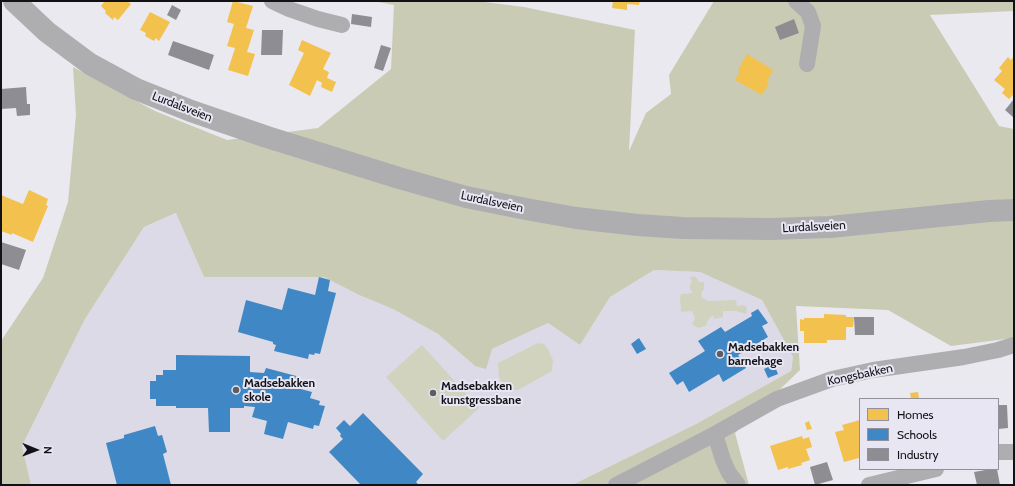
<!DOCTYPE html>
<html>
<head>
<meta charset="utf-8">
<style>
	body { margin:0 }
	#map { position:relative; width:1015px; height:486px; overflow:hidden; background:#eae9f0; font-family:Cabin,sans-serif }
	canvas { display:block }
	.frame { position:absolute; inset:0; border:2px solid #121216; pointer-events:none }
	.legend { position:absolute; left:859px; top:398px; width:140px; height:72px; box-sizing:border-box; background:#e8e6f3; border:1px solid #92919b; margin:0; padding:5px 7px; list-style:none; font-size:12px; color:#121216 }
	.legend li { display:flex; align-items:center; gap:8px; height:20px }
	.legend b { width:20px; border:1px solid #92919b }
	.north { position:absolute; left:16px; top:430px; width:40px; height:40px; -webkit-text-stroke:3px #e8e6f3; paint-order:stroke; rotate:91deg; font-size:11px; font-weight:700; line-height:16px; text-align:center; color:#121216 }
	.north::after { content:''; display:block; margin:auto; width:14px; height:18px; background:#121216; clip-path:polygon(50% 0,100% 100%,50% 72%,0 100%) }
</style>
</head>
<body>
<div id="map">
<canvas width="1015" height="486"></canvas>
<div class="frame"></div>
<ul class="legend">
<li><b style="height:11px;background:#f2c14e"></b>Homes</li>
<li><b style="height:11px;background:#3f88c5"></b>Schools</li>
<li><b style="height:11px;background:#8d8d92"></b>Industry</li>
</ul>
<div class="north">N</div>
</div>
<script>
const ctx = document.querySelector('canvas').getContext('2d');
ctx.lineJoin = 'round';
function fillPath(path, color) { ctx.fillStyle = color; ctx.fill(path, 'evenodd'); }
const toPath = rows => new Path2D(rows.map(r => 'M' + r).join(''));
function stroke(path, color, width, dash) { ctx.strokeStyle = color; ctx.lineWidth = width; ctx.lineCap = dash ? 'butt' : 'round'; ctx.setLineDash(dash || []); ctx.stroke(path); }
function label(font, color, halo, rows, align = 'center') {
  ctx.font = font + ' Cabin,sans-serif'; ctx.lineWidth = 4; ctx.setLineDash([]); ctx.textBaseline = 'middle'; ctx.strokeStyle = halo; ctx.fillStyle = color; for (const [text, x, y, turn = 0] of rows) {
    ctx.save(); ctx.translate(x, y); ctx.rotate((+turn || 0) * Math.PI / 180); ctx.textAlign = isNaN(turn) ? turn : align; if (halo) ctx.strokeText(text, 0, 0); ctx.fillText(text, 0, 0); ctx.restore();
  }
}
fillPath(toPath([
	[177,213,204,277,324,277,359,295,393,309,438,334,475,366,492,349,548,323,580,345,610,297,654,270,700,272,762,300,793,357,791,371,696,424,572,485,31,485,22,446,85,319,144,227]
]), '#dcdae6');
fillPath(toPath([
	[695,276,699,282,704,282,704,289,701,293,702,298,709,301,736,300,737,306,744,305,747,308,746,314,736,311,723,311,723,317,714,319,713,315,708,320,706,326,698,328,692,324,695,318,692,311,681,312,680,297,681,294,693,293,690,289,690,284,692,282,690,277],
	[538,343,544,344,548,349,553,360,552,371,518,390,511,390,504,387,499,377,498,363],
	[422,345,479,408,443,441,386,377]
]), '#d2d3bf');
fillPath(toPath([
	[373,1,477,1,524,7,635,30,629,151,646,113,671,94,669,75,714,1,1014,1,1014,11,930,15,999,126,1014,129,1014,338,951,346,888,310,796,306,800,370,735,433,749,485,572,485,696,424,791,371,793,357,762,300,700,272,654,270,610,297,580,345,548,323,492,349,486,369,475,366,438,334,393,309,359,295,324,277,204,277,176,213,144,227,85,319,22,446,31,485,1,485,1,341,43,278,68,202,76,115,73,67,155,111,227,140,318,128,391,69,394,5]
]), '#cacbb5');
fillPath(toPath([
	[105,1,127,1,131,4,118,20,114,17,113,20,105,13,106,11,101,6],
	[233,1,253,6,246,28,254,30,247,52,255,54,248,76,228,70,235,48,227,46,234,24,227,22],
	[613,1,640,1,639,5,627,4,627,10,612,8],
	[150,12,170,22,159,41,156,38,154,41,145,36,146,33,140,30],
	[302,40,331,53,323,69,329,72,327,78,336,82,332,92,321,87,322,83,317,80,310,96,289,85,304,53,298,50],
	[747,54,773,70,767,81,769,83,762,95,735,80,740,71,738,70],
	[1014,56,1014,96,1013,95,1009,99,1002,93,1005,89,994,80,1002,71,999,68,1008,57,1011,60],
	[29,190,48,199,46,205,48,206,33,242,12,233,12,235,1,231,1,195,23,204],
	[824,314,846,315,846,317,854,317,853,327,846,327,846,340,827,340,827,343,804,343,804,331,800,331,800,319,804,320,804,318,824,318],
	[918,392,919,398,911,399,910,393],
	[860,420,859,458,844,462,835,432,844,430,842,425],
	[809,421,812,429,807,430,805,423],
	[802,436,803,439,809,437,812,447,806,449,810,460,801,463,802,465,788,469,788,467,778,470,770,446]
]), '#f2c14e');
fillPath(toPath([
	[319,277,330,280,328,291,336,293,320,354,315,353,314,355,309,354,308,359,274,351,276,345,273,344,273,342,238,332,246,300,282,310,288,288,315,295],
	[758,309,768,323,762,326,768,337,738,355,746,368,723,382,719,374,689,392,683,381,677,385,669,373,705,351,698,341,721,327,725,332,752,316,751,313],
	[639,338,646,349,637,354,631,344],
	[176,355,250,356,250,372,264,373,266,368,300,377,297,388,312,392,310,398,320,401,319,405,325,406,319,426,314,425,313,429,288,422,283,439,264,434,267,421,252,417,255,407,244,406,244,408,230,408,230,432,209,432,208,408,176,408,176,406,156,406,156,399,150,399,150,381,156,381,156,375,163,375,163,370,176,370],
	[774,364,778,374,768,378,764,369],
	[363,413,423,474,416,482,419,485,361,485,329,452,343,439,340,436,341,434,336,428,344,420,350,426],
	[155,426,158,436,162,435,167,452,163,454,171,485,117,485,106,443,124,438,124,435]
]), '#3f88c5');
fillPath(toPath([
	[172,5,181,10,176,20,167,15],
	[352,14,372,17,371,27,351,24],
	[794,19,799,33,780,40,775,27],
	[262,30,283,30,282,55,261,55],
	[173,41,214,55,209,70,168,55],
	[381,45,391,48,383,71,374,68],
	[26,87,27,104,30,104,30,115,17,116,16,108,1,109,1,89],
	[1014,99,1014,118,1005,110],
	[1,242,26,250,19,270,1,264],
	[854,317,874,317,874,335,855,335],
	[998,405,1007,405,1008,428,998,429],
	[827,462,833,480,815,485,810,467],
	[991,469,997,469,1000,485,977,485,974,472]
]), '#8d8d92');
stroke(toPath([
	[272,1,289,9,318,19,342,25],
	[796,1,808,12,813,26,807,64],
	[715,434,723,460,729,473,738,485],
	[998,452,1014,452],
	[616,485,715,434,777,399,832,379,873,370,964,357,998,350,1014,345],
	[869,485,936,469]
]), '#aeaeb1', 16);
stroke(toPath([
	[14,1,47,32,90,64,136,89,191,111,267,137,399,178,466,197,526,209,576,218,638,225,683,228,771,229,830,227,989,211,1014,210]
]), '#aeaeb1', 22);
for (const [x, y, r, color] of [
	[720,354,4,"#5e5d62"],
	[236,390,4,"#5e5d62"],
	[433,393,4,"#5e5d62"]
]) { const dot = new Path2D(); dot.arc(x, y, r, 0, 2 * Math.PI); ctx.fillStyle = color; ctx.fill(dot); stroke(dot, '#e8e6f3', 1.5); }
label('12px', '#121216', '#e8e6f3', [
	["Lurdalsveien",182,107,21],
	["Lurdalsveien",492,202,12],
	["Lurdalsveien",814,227,-3],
	["Kongsbakken",860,375,-12]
]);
label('bold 12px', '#121216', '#e8e6f3', [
	["Madsebakken",728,347],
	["barnehage",728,361],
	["Madsebakken",244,383],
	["skole",244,397],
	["Madsebakken",441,386],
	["kunstgressbane",441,400]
], 'left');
</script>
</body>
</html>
